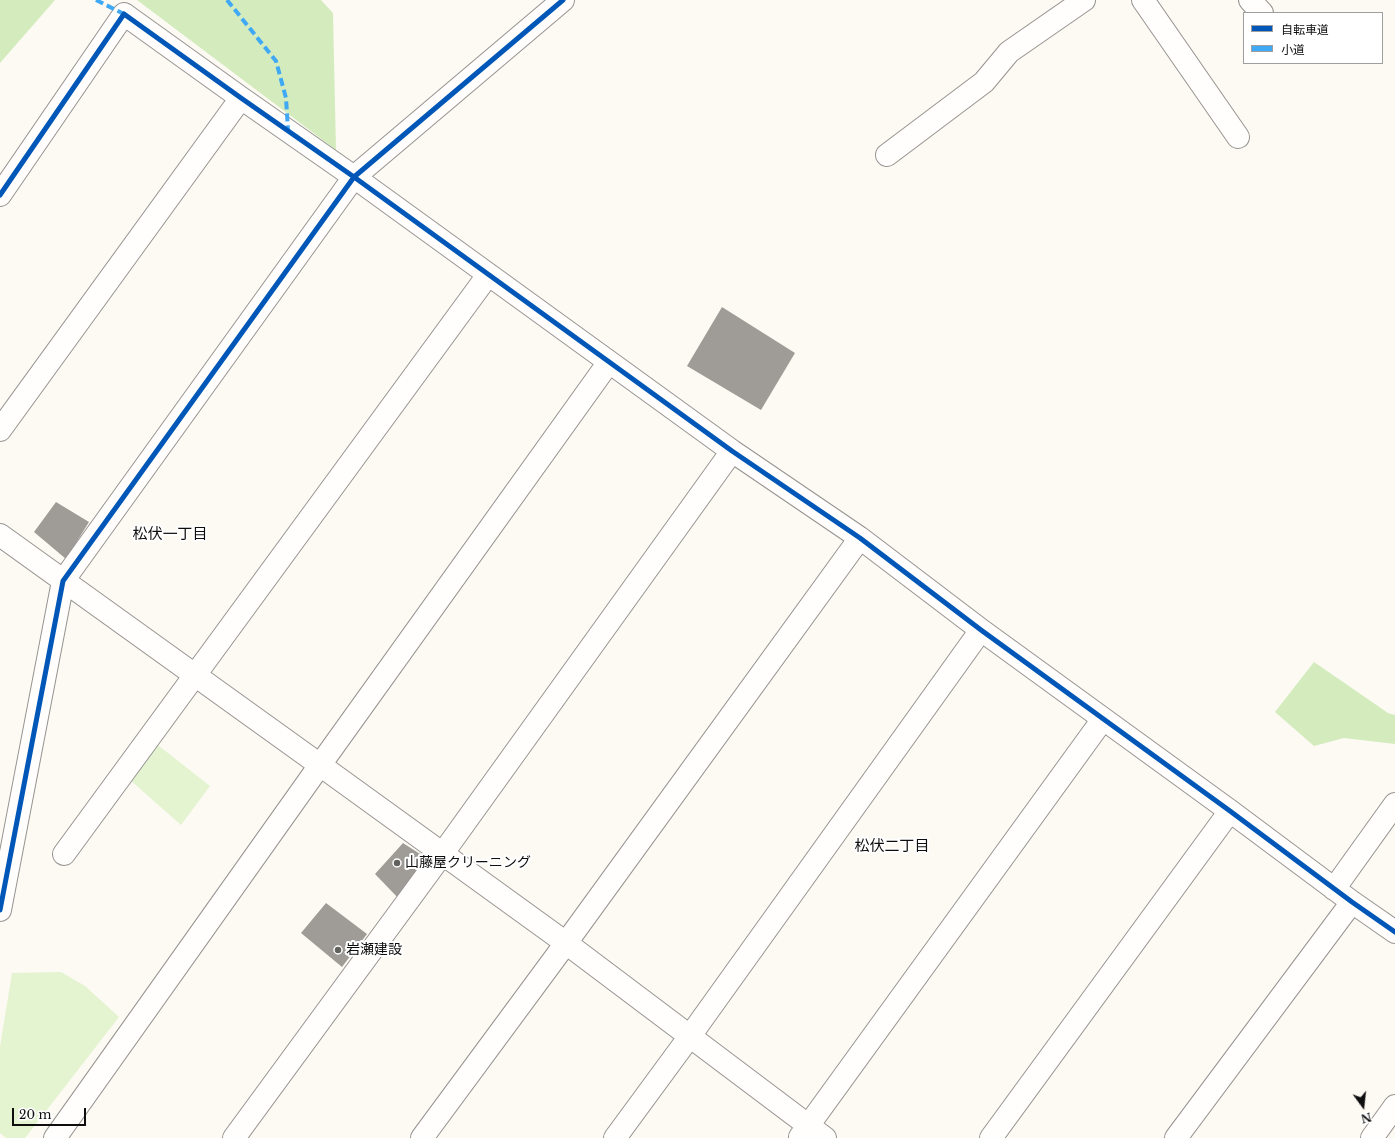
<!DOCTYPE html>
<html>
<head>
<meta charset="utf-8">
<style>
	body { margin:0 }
	#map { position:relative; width:1395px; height:1138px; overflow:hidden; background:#fcfaf2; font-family:"Libre Baskerville","Noto Sans JP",serif }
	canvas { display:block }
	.legend { position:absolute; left:1243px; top:12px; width:140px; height:52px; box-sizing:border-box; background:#fff; border:1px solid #9f9f9f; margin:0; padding:5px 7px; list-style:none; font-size:12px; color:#0e0e0e }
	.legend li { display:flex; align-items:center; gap:8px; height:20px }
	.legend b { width:20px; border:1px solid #9f9f9f }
	.north { position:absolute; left:1343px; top:1086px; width:40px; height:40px; -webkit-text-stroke:3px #fff; paint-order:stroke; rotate:165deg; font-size:11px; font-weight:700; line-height:16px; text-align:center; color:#0e0e0e }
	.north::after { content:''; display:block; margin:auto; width:14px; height:18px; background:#0e0e0e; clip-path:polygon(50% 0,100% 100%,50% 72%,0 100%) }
	.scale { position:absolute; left:12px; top:1108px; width:74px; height:18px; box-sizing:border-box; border:2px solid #0e0e0e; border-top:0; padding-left:5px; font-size:12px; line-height:14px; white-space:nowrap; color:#0e0e0e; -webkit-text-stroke:3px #fff; paint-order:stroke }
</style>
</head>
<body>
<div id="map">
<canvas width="1395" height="1138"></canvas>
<ul class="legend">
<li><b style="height:5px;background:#0057b8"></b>自転車道</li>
<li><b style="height:5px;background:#3fa9f5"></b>小道</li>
</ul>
<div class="north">N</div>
<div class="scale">20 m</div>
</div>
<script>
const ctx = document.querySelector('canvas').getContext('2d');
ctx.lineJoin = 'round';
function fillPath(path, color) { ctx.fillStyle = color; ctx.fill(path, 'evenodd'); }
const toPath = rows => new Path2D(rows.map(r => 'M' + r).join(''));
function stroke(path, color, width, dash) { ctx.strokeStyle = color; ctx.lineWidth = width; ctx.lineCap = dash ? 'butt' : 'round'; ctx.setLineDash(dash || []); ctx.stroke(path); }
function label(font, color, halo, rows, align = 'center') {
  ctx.font = font + ' "Libre Baskerville","Noto Sans JP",serif'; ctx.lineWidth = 4; ctx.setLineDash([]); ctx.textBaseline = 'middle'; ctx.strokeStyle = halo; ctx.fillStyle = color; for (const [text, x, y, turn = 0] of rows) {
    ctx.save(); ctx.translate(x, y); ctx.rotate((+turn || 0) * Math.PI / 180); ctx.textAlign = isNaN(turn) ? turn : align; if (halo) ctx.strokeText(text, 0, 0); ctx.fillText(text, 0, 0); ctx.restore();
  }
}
fillPath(toPath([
	[154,742,210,786,181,825,129,779],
	[61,972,85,986,119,1017,25,1138,6,1138,0,1133,0,1047,12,973]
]), '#e4f3d0');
fillPath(toPath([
	[0,0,55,0,0,63],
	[137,0,321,0,333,13,336,150],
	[1314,662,1388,713,1395,715,1395,744,1344,738,1314,746,1275,712]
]), '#d4ecbd');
fillPath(toPath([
	[722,307,795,353,761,410,687,366],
	[56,502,89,522,66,559,34,532],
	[403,843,431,861,401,901,375,874],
	[326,903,367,934,342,967,301,933]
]), '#9f9c98');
const minor = toPath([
	[1143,0,1238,137],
	[1250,0,1262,13],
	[887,155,984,82,1009,52,1084,0],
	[0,195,124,14,241,98,354,177,732,451,860,538,981,630,1230,811,1352,902,1395,932],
	[0,430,241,98],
	[0,535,320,765,566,943,825,1138],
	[64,854,488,275],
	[1334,889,1395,804],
	[0,910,63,581,354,177,563,0],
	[800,1137,1103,719],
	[55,1138,320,765,609,362],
	[234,1138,443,853,732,451],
	[422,1138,566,943,860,538],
	[615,1138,690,1036,981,630],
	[991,1138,1230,811],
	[1176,1138,1352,902],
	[1372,1138,1395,1106]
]);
stroke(minor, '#959491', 24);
stroke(minor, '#fffefd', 22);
stroke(toPath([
	[96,0,124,14],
	[227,0,276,61,286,98,288,130]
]), '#3fa9f5', 4, [8, 4]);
stroke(toPath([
	[0,195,124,14,241,98,354,177,732,451,860,538,981,630,1230,811,1352,902,1395,932],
	[0,910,63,581,354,177,563,0]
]), '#0057b8', 5);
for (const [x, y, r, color] of [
	[397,863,4,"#61615e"],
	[338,950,4,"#61615e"]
]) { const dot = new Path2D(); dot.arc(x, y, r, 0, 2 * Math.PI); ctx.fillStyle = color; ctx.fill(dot); stroke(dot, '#fff', 1.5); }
label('14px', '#0e0e0e', '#fff', [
	["山藤屋クリーニング",405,863],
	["岩瀬建設",346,950]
], 'left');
label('15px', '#0e0e0e', '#fff', [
	["松伏一丁目",170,535],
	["松伏二丁目",892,847]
]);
</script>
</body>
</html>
